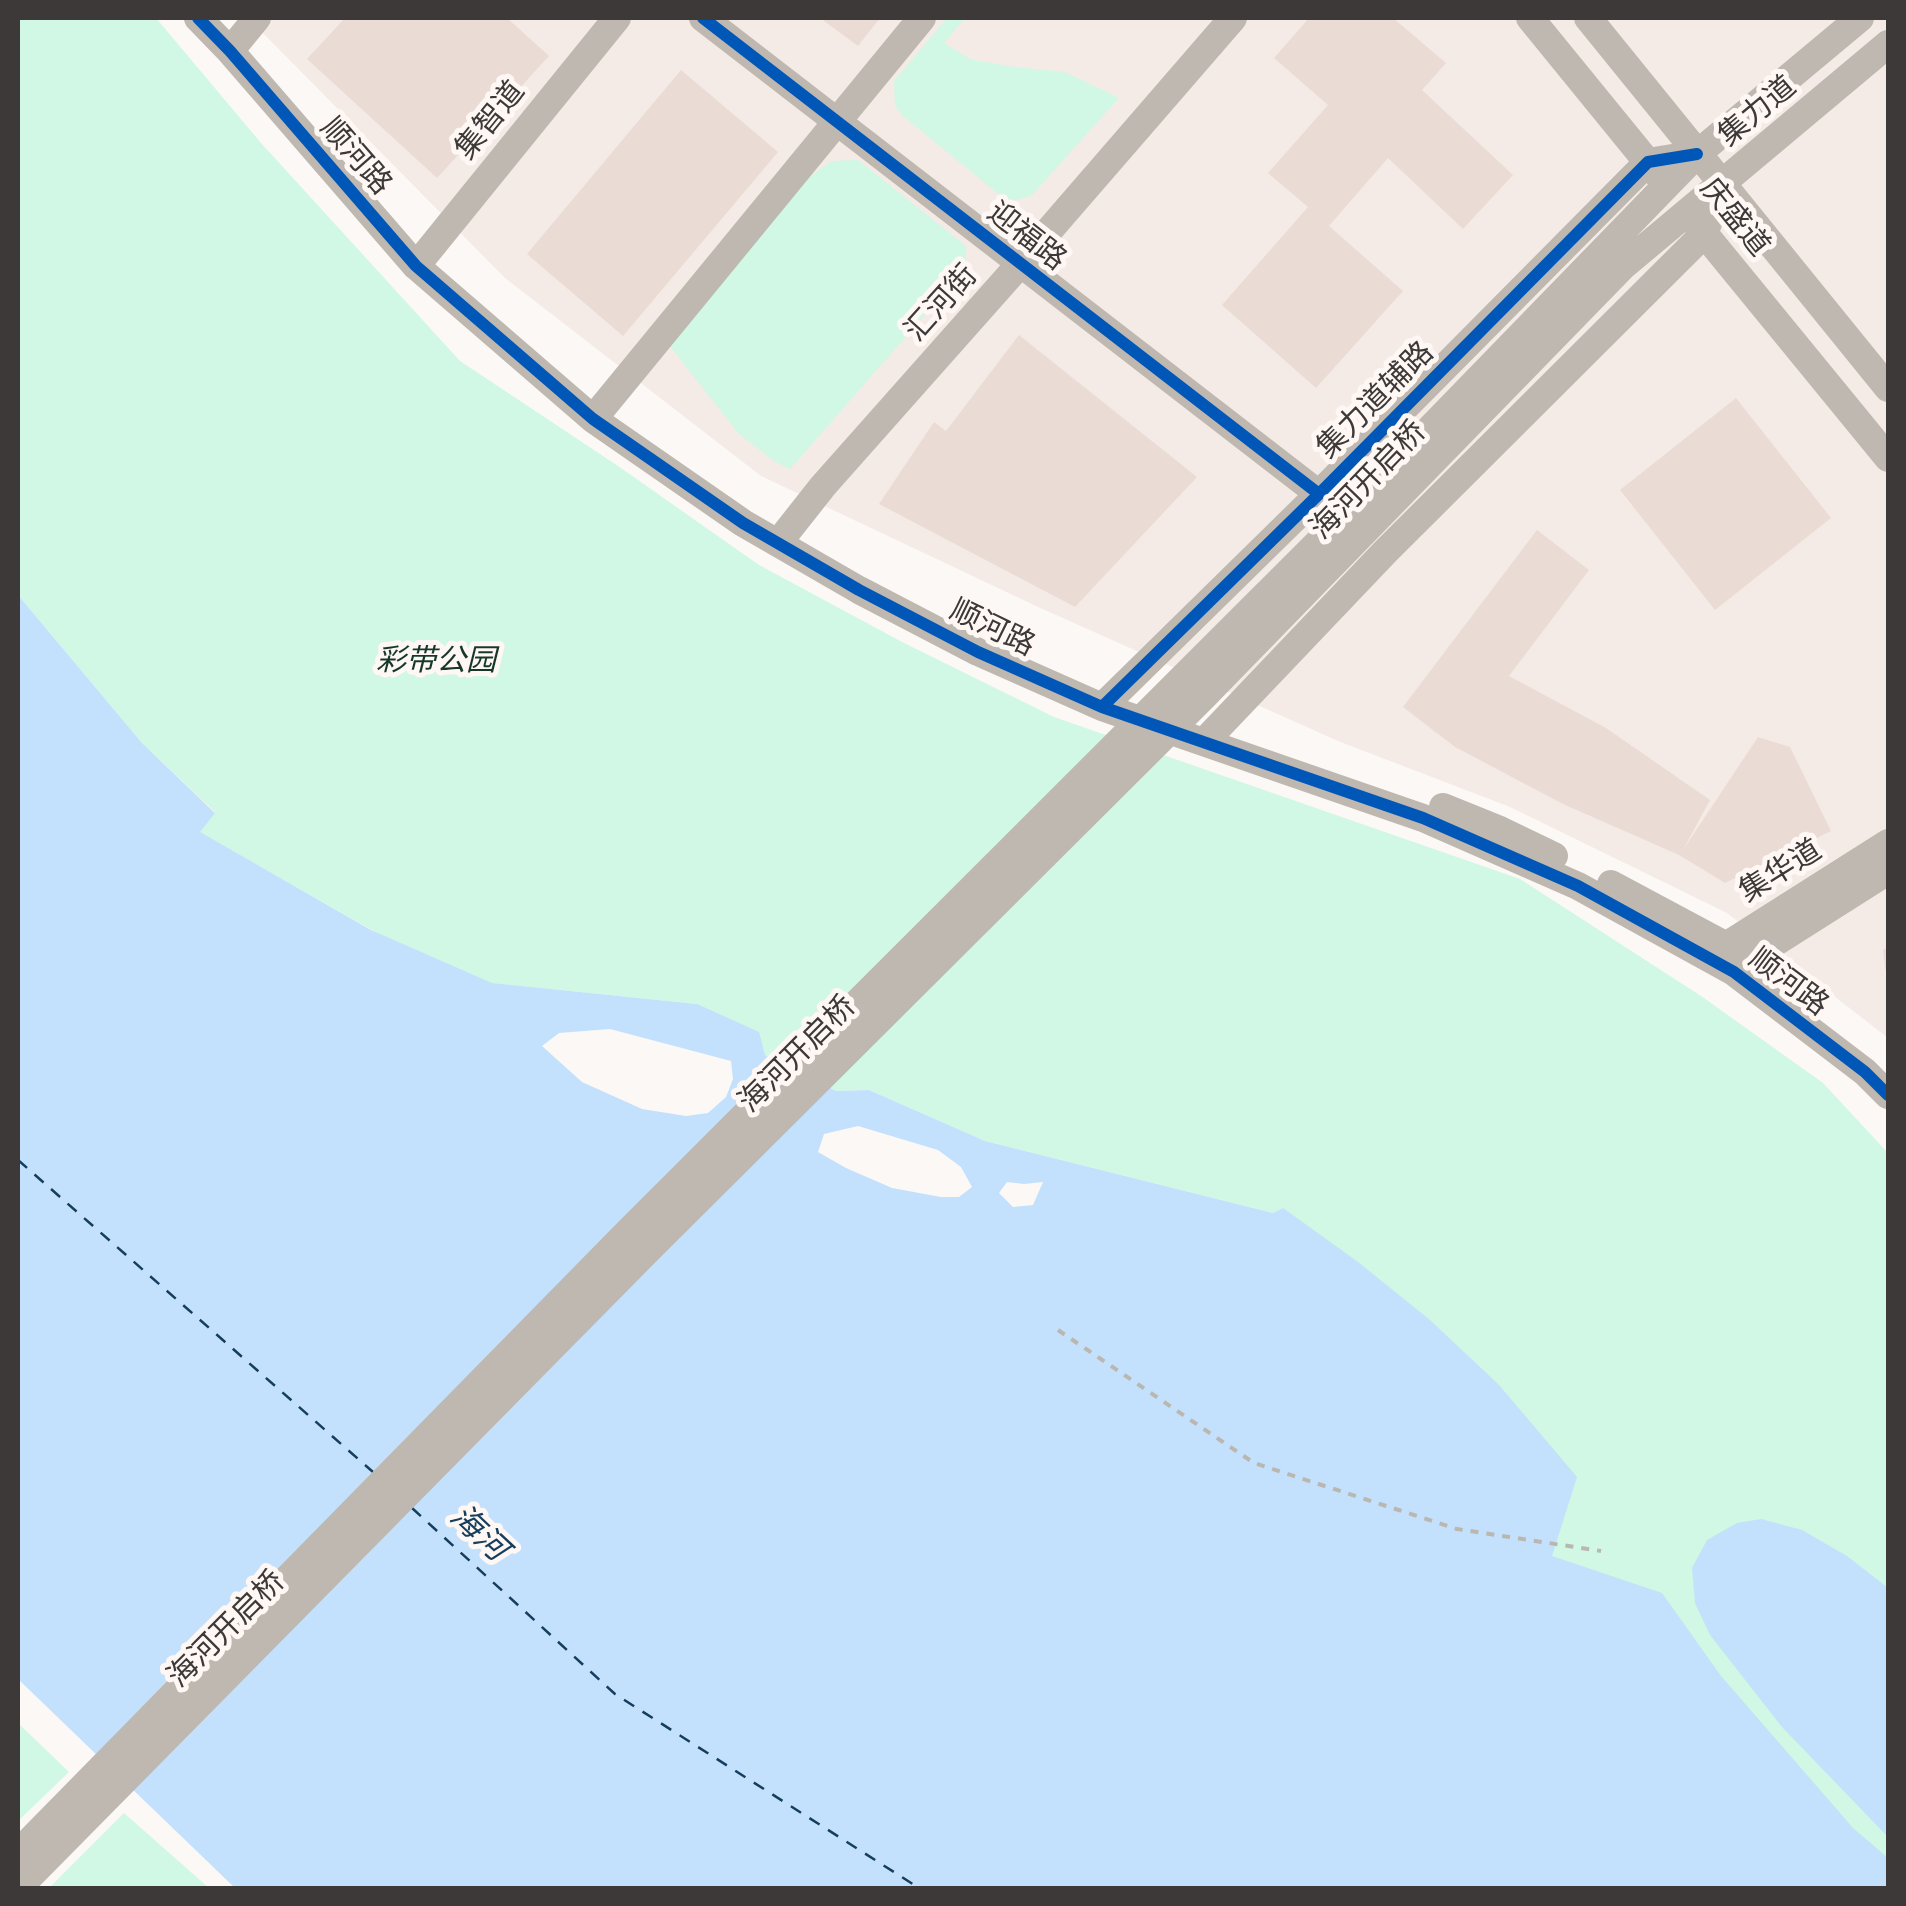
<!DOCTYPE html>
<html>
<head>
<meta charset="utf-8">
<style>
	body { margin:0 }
	#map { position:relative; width:1906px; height:1906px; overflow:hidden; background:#fbf8f6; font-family:"Times New Roman",serif }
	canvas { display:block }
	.frame { position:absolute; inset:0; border:20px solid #3c3938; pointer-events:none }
</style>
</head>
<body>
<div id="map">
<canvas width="1906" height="1906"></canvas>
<div class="frame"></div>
</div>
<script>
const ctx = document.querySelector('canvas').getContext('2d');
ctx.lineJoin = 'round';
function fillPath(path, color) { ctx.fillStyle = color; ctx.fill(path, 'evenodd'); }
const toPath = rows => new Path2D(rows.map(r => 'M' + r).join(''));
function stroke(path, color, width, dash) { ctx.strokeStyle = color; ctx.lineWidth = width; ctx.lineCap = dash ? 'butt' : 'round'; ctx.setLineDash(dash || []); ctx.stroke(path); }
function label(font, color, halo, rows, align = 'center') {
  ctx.font = font + ' "Times New Roman","Noto Sans SC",serif'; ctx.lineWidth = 10; ctx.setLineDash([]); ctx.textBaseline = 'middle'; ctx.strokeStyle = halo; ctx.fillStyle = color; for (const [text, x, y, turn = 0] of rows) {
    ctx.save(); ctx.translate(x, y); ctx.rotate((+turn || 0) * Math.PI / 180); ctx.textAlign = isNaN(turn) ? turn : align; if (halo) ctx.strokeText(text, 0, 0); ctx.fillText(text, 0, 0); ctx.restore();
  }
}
fillPath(toPath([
	[248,18,1888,18,1888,1038,1727,913,1510,807,1338,741,1036,606,761,476,505,278]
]), '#f5ebe6');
fillPath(toPath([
	[18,18,156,18,261,143,460,361,618,466,759,565,902,642,1054,717,1520,879,1701,996,1823,1083,1888,1153,1888,1888,1558,1656,1283,1208,1273,1213,985,1141,869,1090,836,1091,765,1055,697,1004,491,983,379,934,199,832,215,812,142,743,18,595],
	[947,18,965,18,944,43,970,59,1007,66,1065,72,1119,98,1031,196,1016,200,1002,197,903,116,895,106,894,81],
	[858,160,966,246,966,268,790,469,774,461,738,433,669,345,806,180,831,161],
	[18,1723,69,1772,18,1821],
	[124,1813,209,1888,49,1888]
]), '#d0f8e4');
fillPath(toPath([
	[18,595,142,743,215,813,200,832,371,930,492,983,697,1004,759,1032,765,1055,836,1091,869,1090,985,1141,1273,1213,1283,1208,1358,1262,1430,1320,1499,1385,1577,1477,1552,1556,1662,1593,1721,1676,1853,1828,1888,1858,1888,1888,235,1888,18,1679],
	[610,1029,731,1061,733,1079,726,1097,708,1113,686,1116,642,1109,582,1082,542,1046,559,1033],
	[858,1126,938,1150,961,1167,972,1187,959,1197,941,1197,892,1188,846,1168,818,1152,824,1134],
	[1007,1182,1024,1184,1043,1182,1033,1205,1013,1207,999,1193],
	[1761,1519,1802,1530,1847,1556,1888,1588,1888,1837,1782,1727,1710,1635,1695,1603,1692,1568,1707,1540,1737,1523]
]), '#c3e1fc');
stroke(toPath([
	[18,1160,373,1472],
	[412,1508,615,1694,919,1888]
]), '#153e5e', 2.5, [12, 10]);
fillPath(toPath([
	[345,18,507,18,549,56,437,178,307,59],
	[820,18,880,18,858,46],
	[1309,18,1393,18,1446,63,1422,90,1513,175,1463,229,1388,158,1329,226,1403,291,1316,388,1222,305,1308,207,1268,173,1328,105,1274,58],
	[681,70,778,152,623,336,527,254],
	[1019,335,1197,477,1075,607,879,504,934,422,946,431],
	[1736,398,1831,518,1715,610,1620,490],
	[1537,530,1589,570,1509,676,1606,728,1710,800,1683,850,1758,737,1790,747,1831,831,1725,883,1679,855,1563,804,1455,747,1403,707],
	[1888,947,1888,975,1885,968,1883,950]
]), '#eadcd4');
stroke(toPath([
	[1058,1330,1254,1463,1457,1529,1601,1551]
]), '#bab7b1', 4, [8, 8]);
stroke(toPath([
	[198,18,230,51,416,266,593,419,743,523,859,590,978,652,1102,707,1423,818,1578,886,1734,972,1865,1072,1888,1095],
	[703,18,1319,494],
	[1530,18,1658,175],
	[1588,18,1888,388],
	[230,51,257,18],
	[1694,221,1888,458],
	[416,266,617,18],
	[593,419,922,18],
	[778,543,823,486,1020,264,1233,18],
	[1102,707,1319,494,1648,162,1697,154],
	[1204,742,1385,552,1704,234,1722,186],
	[1443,807,1500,830,1554,856],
	[1611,884,1725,945,1755,968],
	[1713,954,1888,843],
	[1735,971,1746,961,1888,871],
	[18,1853,626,1234,1360,501,1697,154,1860,18],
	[18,1888,644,1254,1205,695,1623,266,1888,44]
]), '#beb8b0', 28);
stroke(toPath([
	[198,18,230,51,416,266,593,419,743,523,859,590,978,652,1102,707,1423,818,1578,886,1734,972,1865,1072,1888,1095],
	[703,18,1319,494],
	[1102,707,1319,494,1648,162,1697,154]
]), '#0057b8', 12);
label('30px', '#3c3938', '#fef7f3', [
	["集力道",1758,112,-40],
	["集智道",491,121,-51],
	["顺河路",355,157,49],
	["庆盛道",1734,218,51],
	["迎福路",1026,237,38],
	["汇河街",942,304,-48],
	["集力道辅路",1376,401,-45],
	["海河开启桥",1369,481,-46],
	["顺河路",992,629,26],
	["集华道",1781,872,-32],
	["顺河路",1788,983,37],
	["海河开启桥",798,1055,-45],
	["海河开启桥",227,1630,-45]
]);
label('italic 30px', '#16382a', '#fef7f3', [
	["彩带公园",436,662]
]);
label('italic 32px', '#153e5e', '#fef7f3', [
	["海河",478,1534,43]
]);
</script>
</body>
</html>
